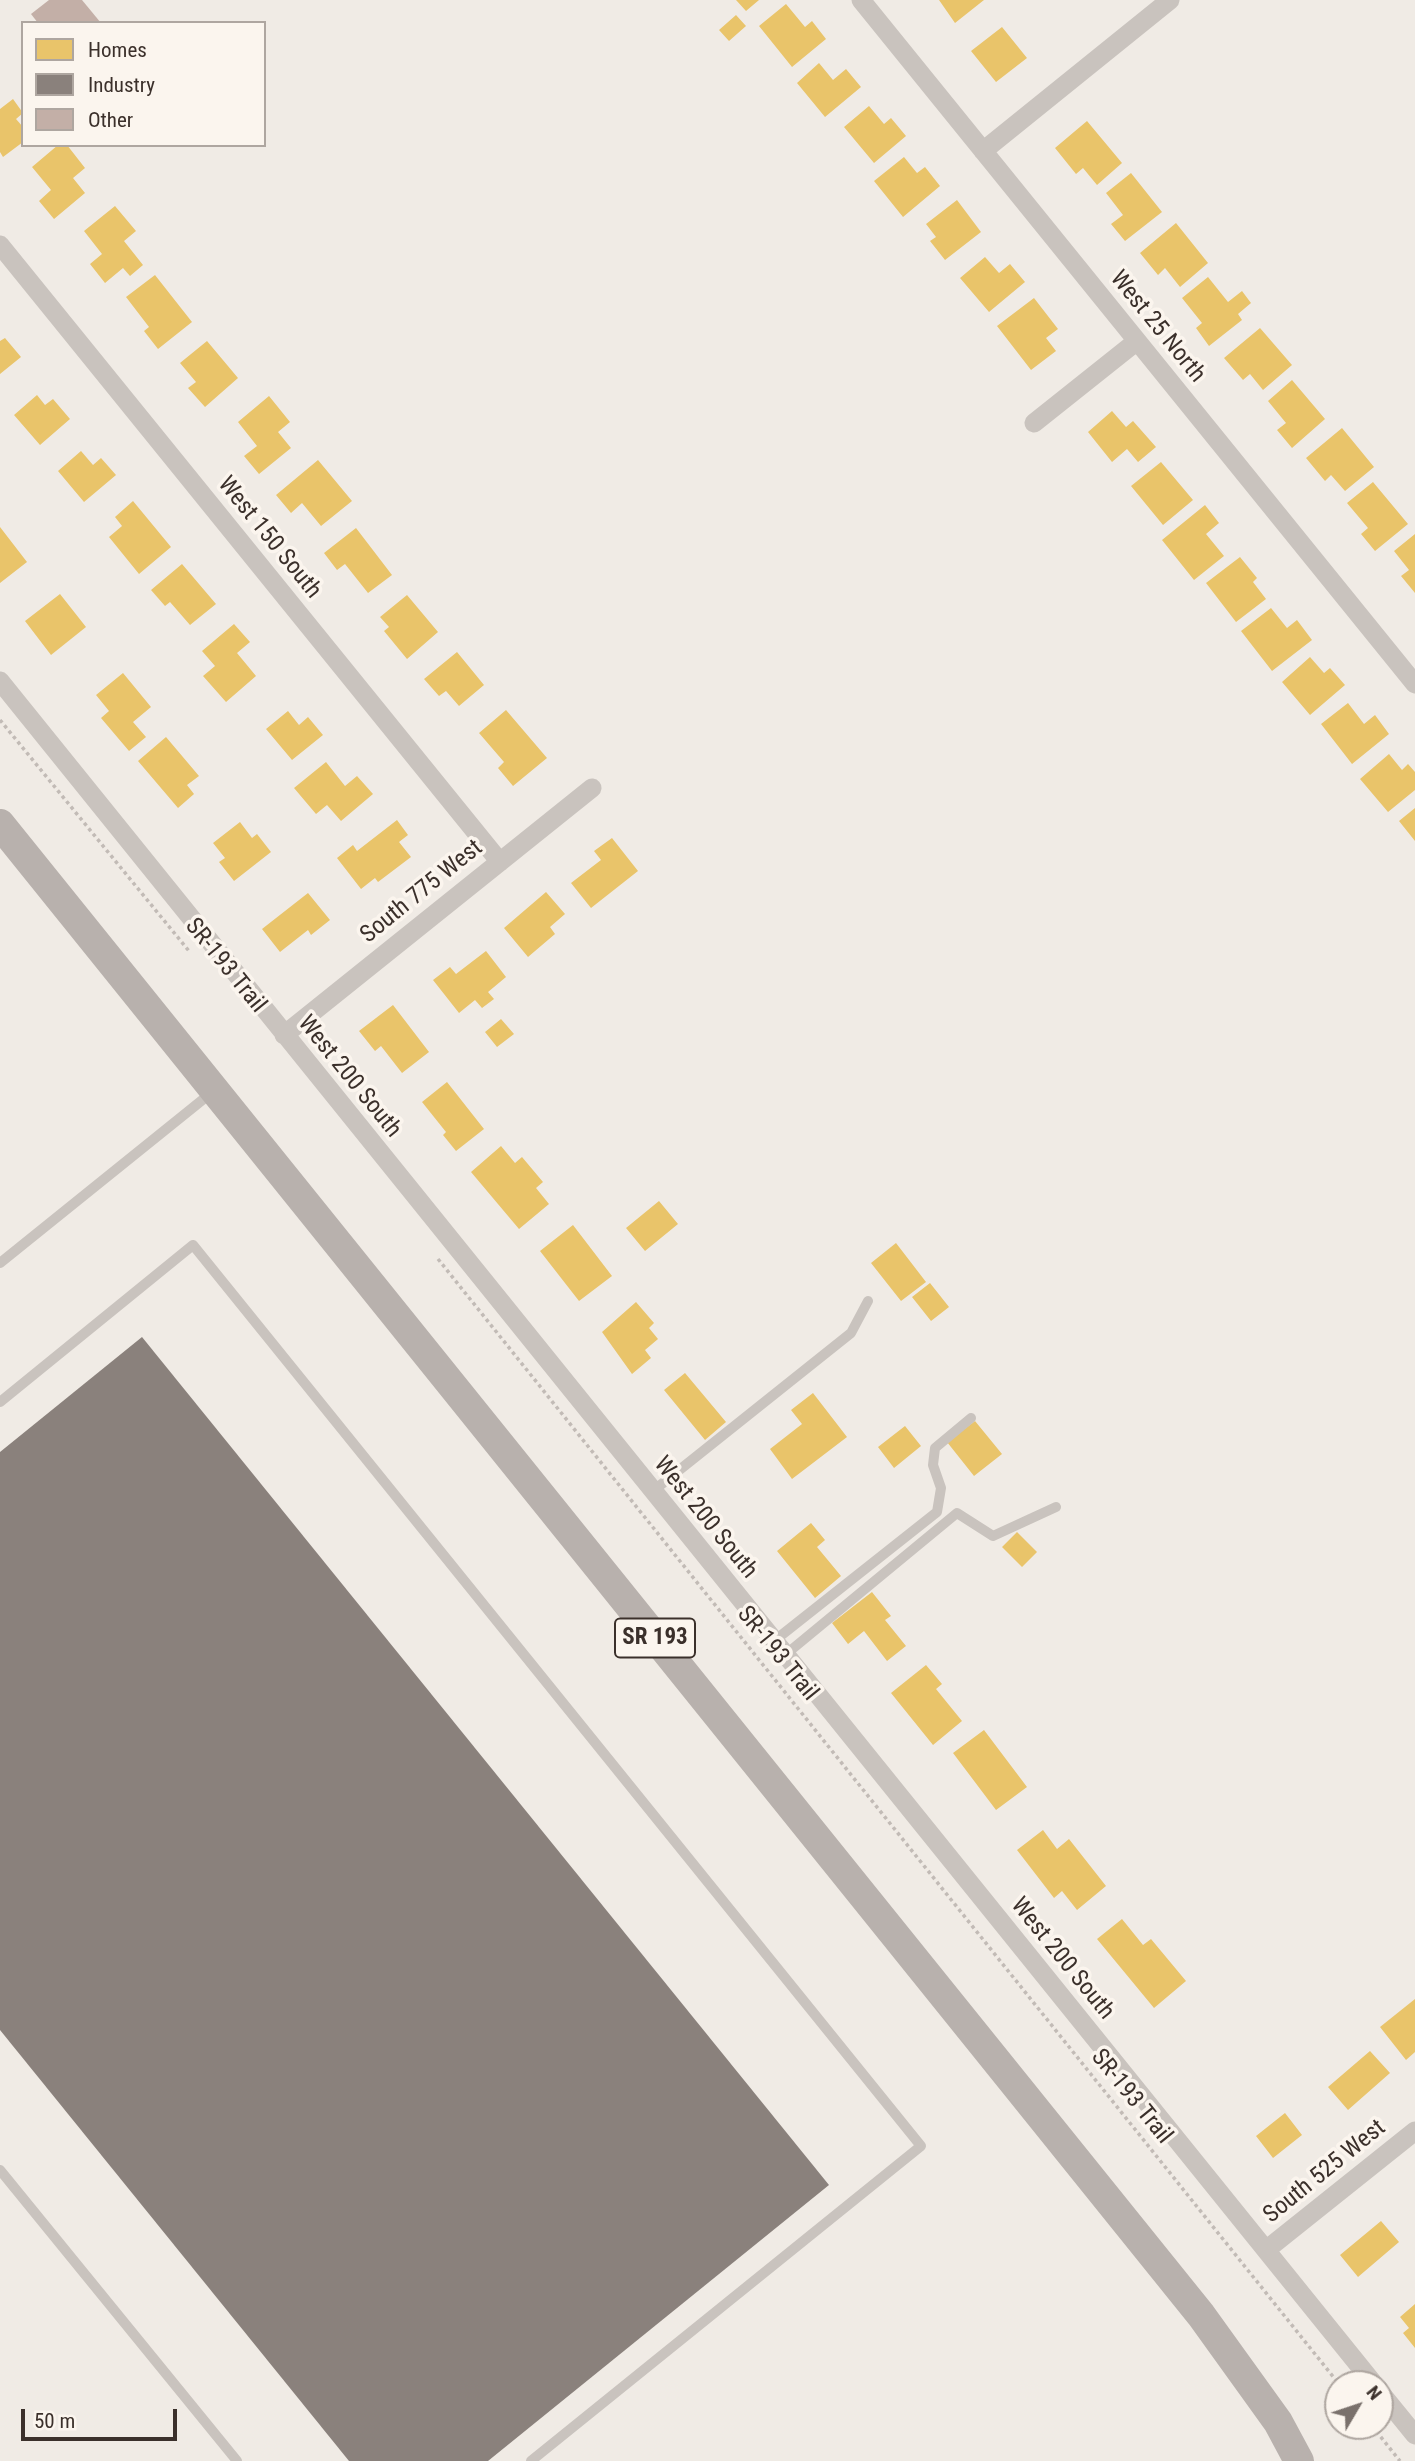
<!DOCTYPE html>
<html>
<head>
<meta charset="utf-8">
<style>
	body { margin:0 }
	#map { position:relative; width:1415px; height:2461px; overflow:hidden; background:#f0ebe5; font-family:"Roboto Condensed",sans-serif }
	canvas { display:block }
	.legend { position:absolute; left:21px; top:21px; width:245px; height:126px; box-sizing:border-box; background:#fbf5ee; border:2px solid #aea6a0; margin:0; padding:9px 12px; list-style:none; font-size:21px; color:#3b302b }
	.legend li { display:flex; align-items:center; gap:14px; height:35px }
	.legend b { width:35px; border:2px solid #aea6a0 }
	.north { position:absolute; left:1324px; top:2370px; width:70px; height:70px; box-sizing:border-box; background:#fbf5ee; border:2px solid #aea6a0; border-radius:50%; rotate:51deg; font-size:19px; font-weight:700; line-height:28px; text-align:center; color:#3b302b }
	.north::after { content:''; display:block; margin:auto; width:24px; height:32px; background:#7a716c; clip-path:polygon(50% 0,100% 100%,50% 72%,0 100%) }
	.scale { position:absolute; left:21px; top:2409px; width:156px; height:32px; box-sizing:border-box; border:4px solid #3b302b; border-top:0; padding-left:9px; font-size:21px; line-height:24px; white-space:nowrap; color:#3b302b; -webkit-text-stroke:5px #fbf5ee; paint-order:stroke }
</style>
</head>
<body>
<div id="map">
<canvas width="1415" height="2461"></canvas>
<ul class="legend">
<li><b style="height:19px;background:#e9c46a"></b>Homes</li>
<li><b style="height:19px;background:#8a817c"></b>Industry</li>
<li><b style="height:19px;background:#c3afa7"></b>Other</li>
</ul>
<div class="north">N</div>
<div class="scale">50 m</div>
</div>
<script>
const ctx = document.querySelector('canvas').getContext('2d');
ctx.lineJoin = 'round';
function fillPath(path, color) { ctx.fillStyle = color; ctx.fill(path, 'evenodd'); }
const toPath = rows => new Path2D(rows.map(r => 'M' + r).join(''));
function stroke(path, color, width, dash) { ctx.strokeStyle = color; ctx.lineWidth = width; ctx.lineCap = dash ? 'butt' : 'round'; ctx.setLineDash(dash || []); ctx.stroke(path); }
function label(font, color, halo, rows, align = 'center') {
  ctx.font = font + ' "Roboto Condensed",sans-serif'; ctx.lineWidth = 7; ctx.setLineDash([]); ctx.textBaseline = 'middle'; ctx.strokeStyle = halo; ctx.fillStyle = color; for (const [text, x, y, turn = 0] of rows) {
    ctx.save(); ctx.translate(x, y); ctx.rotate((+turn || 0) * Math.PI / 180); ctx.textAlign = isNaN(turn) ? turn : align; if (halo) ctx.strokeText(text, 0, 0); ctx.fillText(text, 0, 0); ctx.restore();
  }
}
fillPath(toPath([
	[736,0,759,0,746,11],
	[939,0,984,0,955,23],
	[786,4,805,27,812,21,826,39,792,67,759,26],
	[736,15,746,26,729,41,719,30],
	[1002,27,1027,58,996,82,971,51],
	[819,63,833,80,846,69,861,87,825,117,797,83],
	[13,99,23,113,16,119,23,127,23,142,3,157,0,152,0,109],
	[869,106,884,124,891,118,906,136,874,163,844,127],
	[1087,121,1122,163,1097,185,1083,168,1076,174,1055,148],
	[58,145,67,145,85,168,73,178,85,193,54,219,39,201,51,190,32,167],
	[904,157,917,173,925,167,940,186,903,217,874,181],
	[1131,173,1162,212,1125,241,1111,224,1123,215,1106,193],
	[957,200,981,232,945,260,930,241,936,237,926,224],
	[115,206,136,231,124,241,143,265,130,276,123,268,105,283,90,264,102,254,84,231],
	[1176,223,1208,263,1180,287,1165,268,1158,275,1140,253],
	[985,257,999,273,1010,264,1025,282,989,312,960,278],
	[155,275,192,322,158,349,144,331,149,327,126,297],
	[1208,277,1228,302,1242,291,1251,303,1238,314,1242,320,1209,346,1196,328,1202,323,1182,298],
	[1034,298,1058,329,1046,338,1056,351,1031,370,997,326],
	[1260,328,1292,365,1263,390,1250,374,1243,380,1224,358],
	[5,338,21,357,0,374,0,341],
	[207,341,238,378,205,407,188,388,196,382,180,363],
	[1292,380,1325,419,1292,448,1277,430,1286,423,1268,401],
	[37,395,45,405,53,399,70,419,40,445,14,415],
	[269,396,290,422,278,432,291,448,259,474,244,456,257,446,238,422],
	[1112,411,1126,427,1133,421,1156,447,1138,462,1127,449,1112,462,1088,432],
	[1342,428,1374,467,1345,491,1331,475,1325,481,1306,458],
	[81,451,93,465,101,458,116,475,84,502,58,471],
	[318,460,352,501,321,526,302,503,291,513,276,495],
	[1161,462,1193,500,1163,525,1131,486],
	[1373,482,1408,524,1375,551,1361,534,1368,528,1347,503],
	[133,501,171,547,139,574,109,537,122,526,115,517],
	[1205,505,1219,523,1206,534,1224,556,1194,580,1162,540],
	[0,527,27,562,0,583],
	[356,528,392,575,368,593,345,564,337,570,324,553],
	[1415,534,1415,593,1401,576,1409,570,1394,551],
	[1240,557,1257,578,1253,582,1266,599,1236,622,1206,583],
	[182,564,216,604,190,625,170,602,165,606,151,590],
	[60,594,86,627,51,655,25,621],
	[407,595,438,632,407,659,384,631,389,627,380,617],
	[1271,608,1287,628,1297,620,1312,640,1272,671,1241,631],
	[234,624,250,642,237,653,256,676,226,702,203,676,215,666,202,651],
	[457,652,484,685,459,706,446,691,439,696,424,679],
	[1310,657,1324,673,1330,668,1345,685,1310,715,1282,682],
	[123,673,151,707,133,722,146,737,129,751,101,718,109,711,96,695],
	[1348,703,1364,724,1375,715,1389,734,1352,764,1321,724],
	[506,710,547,758,513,786,498,768,504,762,479,733],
	[288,711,299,725,308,717,323,735,292,760,266,729],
	[166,737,199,776,187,785,194,794,178,808,138,761],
	[1389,754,1402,770,1408,764,1415,772,1415,790,1388,812,1360,779],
	[326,762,345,786,357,776,373,794,341,821,327,805,316,814,294,788],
	[1415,808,1415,841,1399,821],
	[397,820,408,835,399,842,411,857,378,882,375,878,361,889,337,858,353,845,357,851],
	[240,822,252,838,257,834,271,852,234,881,219,862,225,858,213,843],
	[612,838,638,871,591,908,571,883,601,860,594,851],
	[546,892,565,914,550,927,555,934,528,957,504,928],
	[308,893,330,920,311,935,308,930,280,952,262,929],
	[486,951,506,977,488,992,494,999,482,1008,475,1000,459,1013,433,980,450,967,456,974],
	[393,1005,429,1052,402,1073,381,1046,375,1051,359,1031],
	[501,1019,514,1034,497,1047,485,1032],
	[447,1082,484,1129,456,1151,443,1135,446,1132,422,1102],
	[501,1146,515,1163,522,1157,543,1182,536,1188,549,1204,519,1229,471,1172],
	[659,1201,678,1224,645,1251,626,1228],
	[573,1225,612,1276,579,1301,540,1251],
	[896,1243,926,1282,901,1301,871,1263],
	[930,1283,949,1307,931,1321,912,1297],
	[636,1302,654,1323,649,1328,658,1339,645,1350,651,1358,632,1374,602,1332],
	[685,1373,726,1422,705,1440,664,1390],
	[813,1393,847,1437,792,1479,770,1449,802,1424,791,1410],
	[975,1421,1002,1454,974,1476,947,1442],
	[905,1426,921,1446,894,1468,878,1447],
	[811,1523,825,1540,817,1547,841,1576,815,1598,777,1551],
	[1017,1532,1037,1552,1022,1567,1002,1547],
	[872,1592,891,1616,885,1620,906,1646,887,1661,864,1631,848,1644,832,1623],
	[926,1665,942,1684,936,1689,962,1721,933,1745,891,1693],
	[984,1730,1027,1787,996,1810,953,1753],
	[1043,1830,1057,1849,1069,1839,1106,1886,1077,1910,1062,1891,1054,1898,1017,1850],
	[1122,1919,1143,1945,1151,1939,1186,1981,1154,2008,1097,1939],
	[1415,1999,1415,2052,1406,2060,1380,2027],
	[1370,2051,1390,2073,1348,2110,1328,2087],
	[1285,2113,1302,2135,1273,2158,1256,2136],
	[1381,2221,1399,2242,1358,2277,1340,2255],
	[1415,2304,1415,2348,1403,2333,1409,2328,1400,2317]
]), '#e9c46a');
fillPath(toPath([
	[142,1337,829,2185,488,2461,349,2461,0,2030,0,1452]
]), '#8a817c');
fillPath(toPath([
	[49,0,82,0,101,23,38,23,31,14]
]), '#c3afa7');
stroke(toPath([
	[0,720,189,951],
	[438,1259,1339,2384],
	[1372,2426,1400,2461]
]), '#c2bbb6', 3.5, [3.5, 3.5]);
stroke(toPath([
	[0,1263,211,1093],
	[0,1402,193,1245,921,2146,531,2461],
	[653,1491,851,1333,868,1301],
	[774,1641,937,1512,941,1488,933,1465,935,1448,971,1418],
	[785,1655,957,1513,993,1536,1056,1507],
	[0,2170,237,2461]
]), '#c9c3be', 10);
stroke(toPath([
	[861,0,1415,684],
	[983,151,1170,0],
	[0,245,500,862],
	[1034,423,1137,341],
	[0,681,1374,2384],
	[284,1035,592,788],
	[1266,2250,1415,2131],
	[1380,2392,1415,2435]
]), '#c9c3be', 19);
stroke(toPath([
	[0,824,1201,2315,1278,2422,1299,2461]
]), '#b8b1ad', 30);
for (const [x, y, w] of [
	[655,1638,80]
]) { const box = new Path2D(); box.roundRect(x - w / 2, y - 19.5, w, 39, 5); ctx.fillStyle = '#fbf5ee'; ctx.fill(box); stroke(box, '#3b302b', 2); }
label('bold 23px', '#3b302b', null, [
	["SR 193",655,1638]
]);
label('24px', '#3b302b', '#fbf5ee', [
	["West 25 North",1157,327,51],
	["West 150 South",269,538,51],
	["South 775 West",422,892,-39],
	["SR-193 Trail",225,966,51],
	["West 200 South",349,1077,51],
	["West 200 South",705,1518,51],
	["SR-193 Trail",777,1654,51],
	["West 200 South",1062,1959,51],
	["SR-193 Trail",1131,2097,51],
	["South 525 West",1325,2172,-39]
]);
</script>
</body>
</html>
